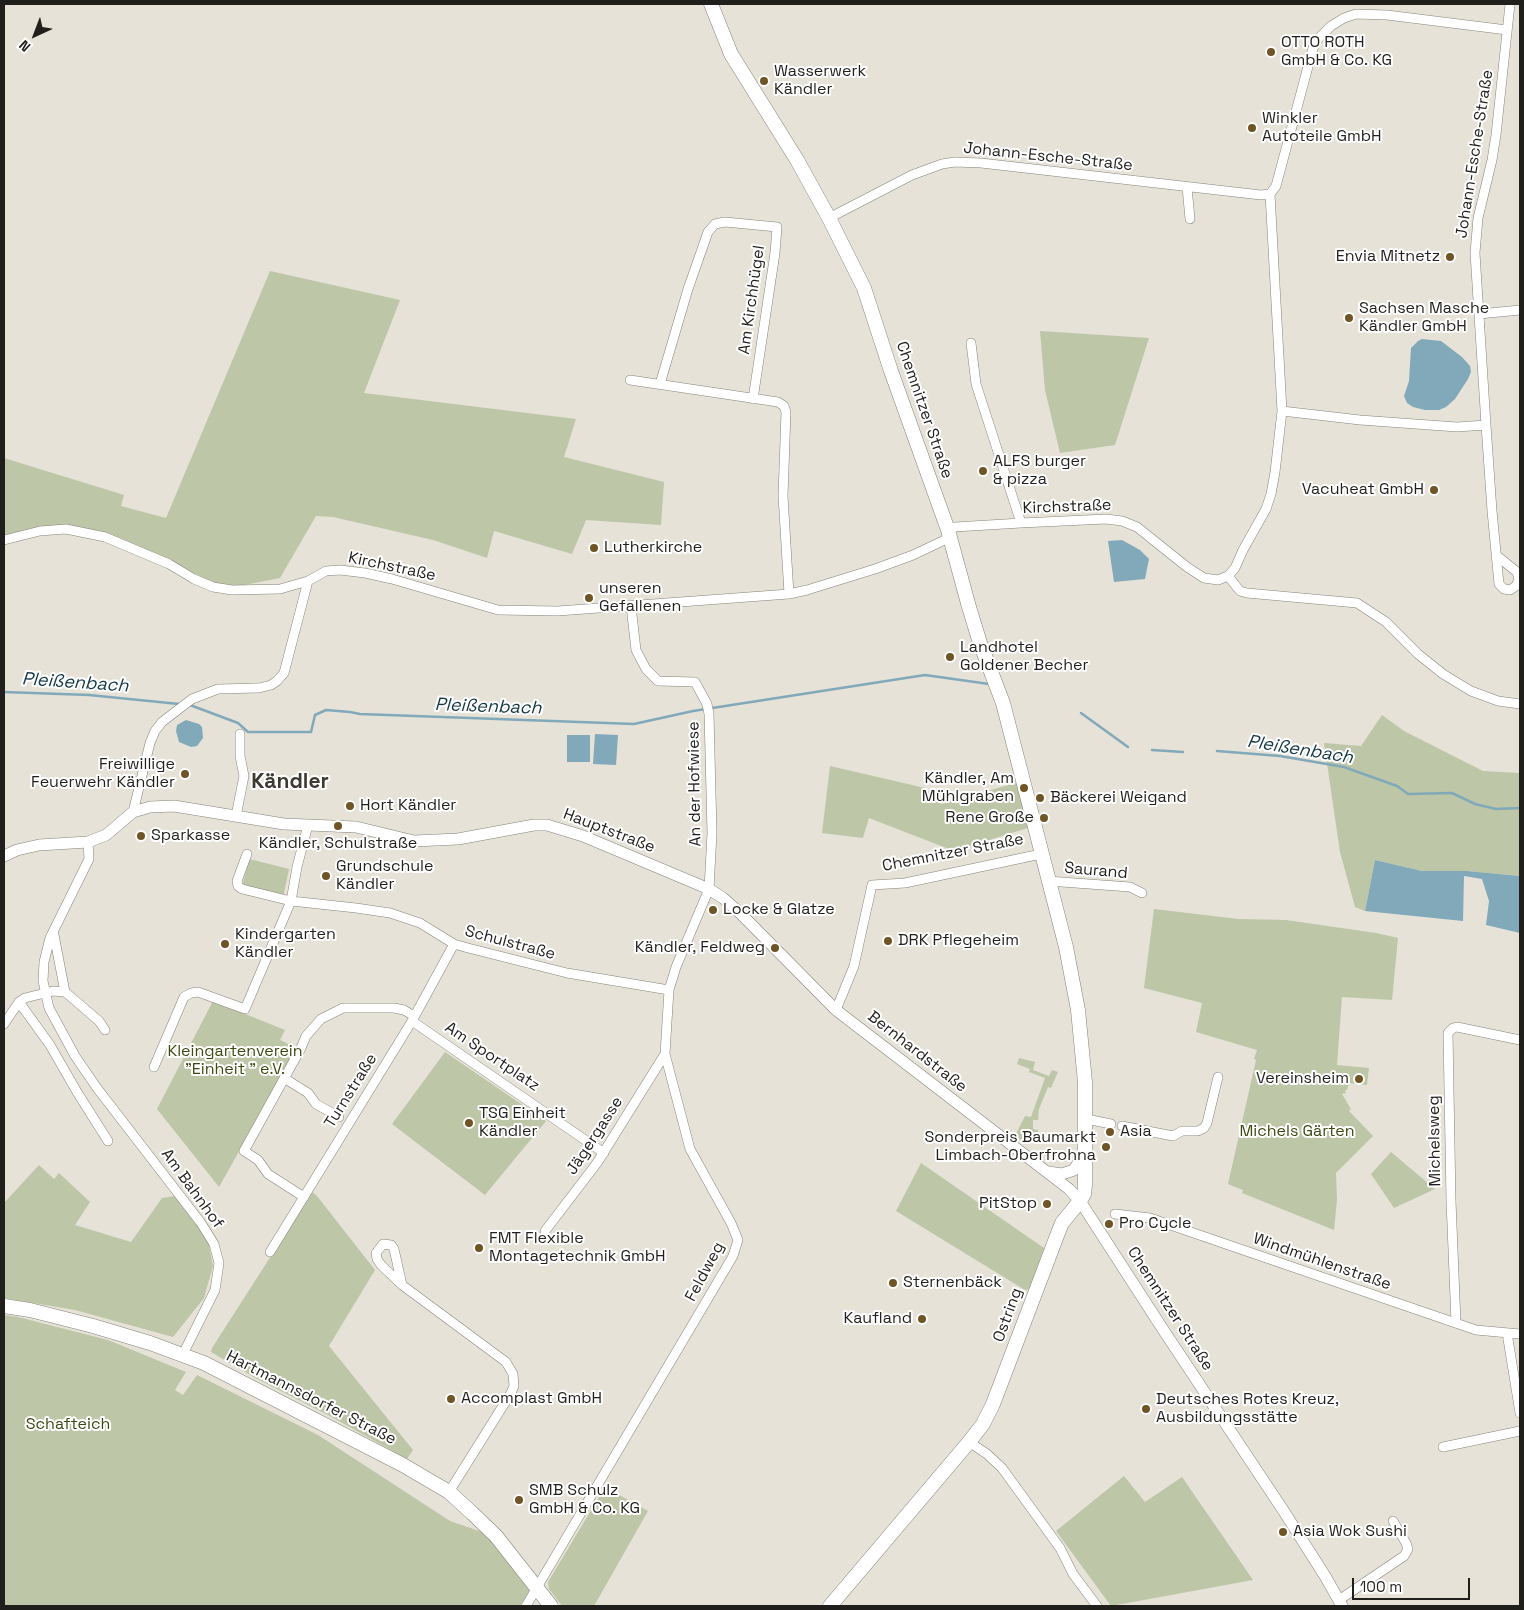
<!DOCTYPE html>
<html>
<head>
<meta charset="utf-8">
<style>
	body { margin:0 }
	#map { position:relative; width:1524px; height:1610px; overflow:hidden; background:#e6e2d7; font-family:"Space Grotesk",sans-serif }
	canvas { display:block }
	.frame { position:absolute; inset:0; border:5px solid #211f1b; pointer-events:none }
	.north { position:absolute; left:10px; top:10px; width:50px; height:50px; -webkit-text-stroke:4px #fff; paint-order:stroke; rotate:223deg; font-size:14px; font-weight:700; line-height:20px; text-align:center; color:#211f1b }
	.north::after { content:''; display:block; margin:auto; width:18px; height:22px; background:#211f1b; clip-path:polygon(50% 0,100% 100%,50% 72%,0 100%) }
	.scale { position:absolute; left:1352px; top:1578px; width:118px; height:22px; box-sizing:border-box; border:2px solid #211f1b; border-top:0; padding-left:6px; font-size:15px; line-height:18px; white-space:nowrap; color:#211f1b; -webkit-text-stroke:4px #fff; paint-order:stroke }
</style>
</head>
<body>
<div id="map">
<canvas width="1524" height="1610"></canvas>
<div class="frame"></div>
<div class="north">N</div>
<div class="scale">100 m</div>
</div>
<script>
const ctx = document.querySelector('canvas').getContext('2d');
ctx.lineJoin = 'round';
function fillPath(path, color) { ctx.fillStyle = color; ctx.fill(path, 'evenodd'); }
const toPath = rows => new Path2D(rows.map(r => 'M' + r).join(''));
function stroke(path, color, width, dash) { ctx.strokeStyle = color; ctx.lineWidth = width; ctx.lineCap = dash ? 'butt' : 'round'; ctx.setLineDash(dash || []); ctx.stroke(path); }
function label(font, color, halo, rows, align = 'center') {
  ctx.font = font + ' "Space Grotesk",sans-serif'; ctx.lineWidth = 4; ctx.setLineDash([]); ctx.textBaseline = 'middle'; ctx.strokeStyle = halo; ctx.fillStyle = color; for (const [text, x, y, turn = 0] of rows) {
    ctx.save(); ctx.translate(x, y); ctx.rotate((+turn || 0) * Math.PI / 180); ctx.textAlign = isNaN(turn) ? turn : align; if (halo) ctx.strokeText(text, 0, 0); ctx.fillText(text, 0, 0); ctx.restore();
  }
}
fillPath(toPath([
	[270,271,400,300,364,393,576,419,564,457,664,482,661,525,586,520,572,554,494,531,487,558,433,540,333,517,316,516,280,578,234,587,212,582,143,548,104,533,63,525,4,536,4,458,124,495,121,506,166,518],
	[1040,331,1149,338,1115,445,1060,453,1045,390],
	[1382,715,1404,731,1483,771,1520,773,1520,876,1467,871,1422,871,1375,860,1365,911,1355,907,1340,852,1324,743,1361,746],
	[830,766,925,788,941,804,1023,781,1034,826,954,851,869,818,863,838,822,833],
	[249,859,289,869,283,898,242,887],
	[1154,909,1238,919,1286,920,1376,933,1398,938,1392,1000,1342,997,1337,1065,1369,1068,1367,1085,1349,1083,1347,1090,1345,1090,1346,1093,1342,1094,1351,1109,1349,1111,1373,1136,1336,1173,1337,1200,1334,1230,1242,1193,1243,1190,1228,1184,1256,1060,1254,1059,1257,1050,1196,1032,1202,1003,1144,988],
	[213,1001,285,1030,280,1040,297,1048,219,1187,157,1109],
	[445,1052,546,1121,485,1195,392,1124],
	[1019,1058,1035,1062,1033,1070,1049,1076,1052,1070,1058,1072,1051,1088,1048,1087,1039,1109,1038,1120,1033,1120,1033,1129,1038,1130,1038,1132,1025,1144,1015,1136,1025,1116,1031,1117,1045,1078,1029,1072,1030,1069,1017,1064],
	[1391,1152,1423,1179,1435,1189,1394,1208,1371,1174],
	[921,1163,1044,1248,1030,1289,1025,1290,896,1211],
	[39,1165,54,1179,59,1173,90,1202,75,1225,131,1242,162,1198,175,1196,208,1240,213,1266,204,1298,173,1337,75,1310,4,1298,4,1203],
	[312,1192,317,1196,375,1270,329,1346,413,1450,407,1459,328,1415,257,1379,211,1352,212,1348],
	[4,1315,18,1317,108,1340,186,1372,175,1390,183,1395,197,1375,318,1435,450,1521,488,1534,530,1590,520,1606,4,1606],
	[1124,1476,1145,1502,1182,1477,1253,1580,1111,1606,1056,1531],
	[605,1487,648,1511,594,1606,562,1606,549,1589,548,1582]
]), '#bdc6a7');
fillPath(toPath([
	[1422,339,1441,341,1462,357,1470,366,1471,372,1468,379,1455,399,1446,407,1439,410,1425,410,1413,407,1407,403,1404,396,1409,381,1411,348,1418,341],
	[1122,540,1140,550,1149,559,1145,579,1114,582,1108,541],
	[186,720,199,724,202,727,203,738,197,746,191,747,179,742,176,731,177,725],
	[595,734,618,735,616,765,593,764],
	[567,735,590,735,590,762,567,762],
	[1375,860,1422,871,1467,871,1520,876,1520,933,1486,925,1489,901,1482,879,1464,876,1463,921,1365,911]
]), '#82a9ba');
stroke(toPath([
	[4,692,89,695,179,704],
	[190,705,238,723,248,732,311,732,315,715,326,710,350,712,360,714,634,724,693,711,925,675,989,684],
	[1081,713,1128,747],
	[1152,750,1183,752],
	[1217,751,1280,756,1344,767,1397,786,1408,794,1452,793,1475,804,1496,809,1520,808]
]), '#82a9ba', 2.5);
const minor = toPath([
	[1187,187,1190,219],
	[829,218,912,175,942,164,955,162,981,163,1261,195,1270,194],
	[1479,314,1520,310],
	[971,343,976,384,1021,523],
	[630,380,778,402,784,406,786,412,783,496,789,594],
	[660,384,688,289,708,232,715,224,725,222,777,227,775,253,753,399],
	[1282,411,1360,420,1457,427,1486,425],
	[948,530,955,527,1021,523,1106,519,1122,521,1137,527,1187,567,1204,578,1218,580,1228,576,1235,568,1243,550,1266,509,1271,494,1275,472,1282,411,1270,194,1276,186,1313,48,1318,39,1331,26,1344,18,1356,14,1387,15,1507,30],
	[4,540,40,531,66,529,105,537,169,564,194,579,213,587,232,590,280,589,308,581,326,571,340,570,365,573,392,579,498,610,558,611,789,594,807,590,875,569,913,555,951,537],
	[1496,555,1517,572,1519,579,1516,586,1510,590,1504,589,1499,584,1492,511,1486,425,1475,253,1478,218,1492,160,1496,135,1510,4],
	[1228,576,1240,591,1247,593,1357,603,1386,622,1418,654,1443,674,1471,691,1498,701,1520,704],
	[133,812,150,743,155,731,162,722,192,699,218,689,259,688,271,685,277,681,284,673,308,581],
	[236,816,244,776,240,756,240,734],
	[88,842,89,859,50,938,44,962,43,981,49,1008,75,1056,97,1088,201,1223,214,1244,219,1263,215,1290,183,1354],
	[247,854,237,881,238,886,242,889,291,901,356,908,390,913,420,923,454,944,468,948,567,973,669,990],
	[1048,881,1130,887,1142,893],
	[54,935,65,992],
	[19,1002,50,1045,77,1092,108,1141],
	[836,1010,854,966,872,885,905,883,1041,854],
	[412,1021,604,1153],
	[4,1024,19,1002,25,998,53,991,65,992,71,997,99,1021,105,1030],
	[154,1067,184,997,191,993,198,992,245,1009,291,901,297,867,308,825],
	[284,1078,308,1093,316,1104,339,1117],
	[1086,1119,1111,1124],
	[1122,1126,1173,1136,1182,1131,1198,1131,1204,1128,1207,1123,1218,1077],
	[304,1197,268,1174,258,1160,244,1151,301,1048,306,1036,321,1019,343,1008,394,1008,404,1010,414,1016],
	[1115,1214,1150,1218,1476,1330,1520,1334],
	[545,1231,597,1163,665,1054],
	[270,1252,412,1021,454,944],
	[402,1285,394,1249,391,1245,383,1244,376,1253,377,1259,381,1265,402,1285,506,1362,513,1374,514,1386,511,1393,449,1492],
	[1456,1323,1451,1201,1448,1033,1453,1028,1457,1027,1520,1040],
	[1507,1333,1520,1413],
	[969,1442,987,1454,1002,1468,1060,1548,1073,1574,1097,1606],
	[1443,1447,1520,1431],
	[1339,1600,1404,1556,1408,1549,1406,1543,1393,1521],
	[526,1606,733,1256,738,1240,731,1223,690,1149,665,1054,669,990,676,967,709,889,712,833,709,714,707,704,695,682,658,681,646,669,636,650,631,606]
]);
const tertiary = toPath([
	[4,856,17,850,39,845,88,842,106,835,133,812,150,807,174,806,284,824,356,827,414,841,458,839,534,825,547,825,583,836,709,889,723,898,740,913,836,1010,1069,1189,1080,1201,1164,1331,1283,1510,1325,1576,1342,1606],
	[1048,1172,1062,1174,1074,1170,1085,1151]
]);
const secondary = toPath([
	[711,4,731,54,797,160,829,218,864,288,891,371,948,530,969,607,980,643,1003,703,1066,947,1078,1010,1085,1082,1085,1185,1084,1194,1080,1201,1062,1223,1058,1233,993,1404,983,1424,969,1442,830,1606],
	[4,1306,30,1310,93,1326,150,1343,204,1363,403,1465,449,1492,472,1513,496,1536,551,1606]
]);
stroke(minor, '#868379', 10);
stroke(tertiary, '#868379', 12);
stroke(secondary, '#868379', 15);
stroke(minor, '#fff', 9);
stroke(tertiary, '#fff', 11);
stroke(secondary, '#fff', 14);
for (const [x, y, r, color] of [
	[1271,52,5,"#6f5526"],
	[764,81,5,"#6f5526"],
	[1252,128,5,"#6f5526"],
	[1450,257,5,"#6f5526"],
	[1349,318,5,"#6f5526"],
	[983,471,5,"#6f5526"],
	[1434,490,5,"#6f5526"],
	[594,548,5,"#6f5526"],
	[589,598,5,"#6f5526"],
	[950,657,5,"#6f5526"],
	[185,774,5,"#6f5526"],
	[1024,788,5,"#6f5526"],
	[1040,798,5,"#6f5526"],
	[350,806,5,"#6f5526"],
	[1044,818,5,"#6f5526"],
	[338,826,5,"#6f5526"],
	[141,836,5,"#6f5526"],
	[326,876,5,"#6f5526"],
	[713,910,5,"#6f5526"],
	[888,941,5,"#6f5526"],
	[225,944,5,"#6f5526"],
	[775,948,5,"#6f5526"],
	[1359,1079,5,"#6f5526"],
	[469,1123,5,"#6f5526"],
	[1110,1132,5,"#6f5526"],
	[1106,1147,5,"#6f5526"],
	[1047,1204,5,"#6f5526"],
	[1109,1224,5,"#6f5526"],
	[479,1248,5,"#6f5526"],
	[893,1283,5,"#6f5526"],
	[922,1319,5,"#6f5526"],
	[451,1399,5,"#6f5526"],
	[1146,1409,5,"#6f5526"],
	[519,1500,5,"#6f5526"],
	[1283,1532,5,"#6f5526"]
]) { const dot = new Path2D(); dot.arc(x, y, r, 0, 2 * Math.PI); ctx.fillStyle = color; ctx.fill(dot); stroke(dot, '#fff', 2); }
label('16px', '#211f1b', '#fff', [
	["OTTO ROTH",1281,43],
	["GmbH & Co. KG",1281,61],
	["Wasserwerk",774,72],
	["Kändler",774,90],
	["Winkler",1262,119],
	["Autoteile GmbH",1262,137],
	["Envia Mitnetz",1440,257,"right"],
	["Sachsen Masche",1359,309],
	["Kändler GmbH",1359,327],
	["ALFS burger",993,462],
	["& pizza",993,480],
	["Vacuheat GmbH",1424,490,"right"],
	["Lutherkirche",604,548],
	["unseren",599,589],
	["Gefallenen",599,607],
	["Landhotel",960,648],
	["Goldener Becher",960,666],
	["Freiwillige",175,765,"right"],
	["Feuerwehr Kändler",175,783,"right"],
	["Kändler, Am",1014,779,"right"],
	["Mühlgraben",1014,797,"right"],
	["Bäckerei Weigand",1050,798],
	["Hort Kändler",360,806],
	["Rene Große",1034,818,"right"],
	["Sparkasse",151,836],
	["Kändler, Schulstraße",338,844,"center"],
	["Grundschule",336,867],
	["Kändler",336,885],
	["Locke & Glatze",723,910],
	["Kindergarten",235,935],
	["Kändler",235,953],
	["DRK Pflegeheim",898,941],
	["Kändler, Feldweg",765,948,"right"],
	["Vereinsheim",1349,1079,"right"],
	["TSG Einheit",479,1114],
	["Kändler",479,1132],
	["Asia",1120,1132],
	["Sonderpreis Baumarkt",1096,1138,"right"],
	["Limbach-Oberfrohna",1096,1156,"right"],
	["PitStop",1037,1204,"right"],
	["Pro Cycle",1119,1224],
	["FMT Flexible",489,1239],
	["Montagetechnik GmbH",489,1257],
	["Sternenbäck",903,1283],
	["Kaufland",912,1319,"right"],
	["Accomplast GmbH",461,1399],
	["Deutsches Rotes Kreuz,",1156,1400],
	["Ausbildungsstätte",1156,1418],
	["SMB Schulz",529,1491],
	["GmbH & Co. KG",529,1509],
	["Asia Wok Sushi",1293,1532]
], 'left');
label('16px', '#211f1b', '#fff', [
	["Johann-Esche-Straße",1475,154,-81],
	["Johann-Esche-Straße",1048,157,6],
	["Am Kirchhügel",752,300,-82],
	["Chemnitzer Straße",924,410,71],
	["Kirchstraße",1067,507,-2],
	["Kirchstraße",392,567,12],
	["An der Hofwiese",695,784,-91],
	["Hauptstraße",609,831,21],
	["Chemnitzer Straße",953,853,-11],
	["Saurand",1096,871,5],
	["Schulstraße",510,943,15],
	["Bernhardstraße",917,1052,38],
	["Am Sportplatz",492,1057,34],
	["Turnstraße",351,1091,-58],
	["Jägergasse",595,1136,-57],
	["Michelsweg",1435,1141,-91],
	["Am Bahnhof",192,1189,54],
	["Windmühlenstraße",1322,1262,19],
	["Feldweg",705,1272,-62],
	["Chemnitzer Straße",1170,1309,57],
	["Ostring",1008,1315,-70],
	["Hartmannsdorfer Straße",311,1398,27]
]);
label('16px', '#3d4911', '#fff', [
	["Kleingartenverein",235,1052],
	["\"Einheit \" e.V.",235,1070],
	["Michels Gärten",1297,1132],
	["Schafteich",68,1425]
]);
label('italic 18px', '#143946', '#fff', [
	["Pleißenbach",75,683,4],
	["Pleißenbach",488,707,2],
	["Pleißenbach",1300,750,9]
]);
label('bold 21px', '#3e3a32', '#fff', [
	["Kändler",290,782]
]);
</script>
</body>
</html>
